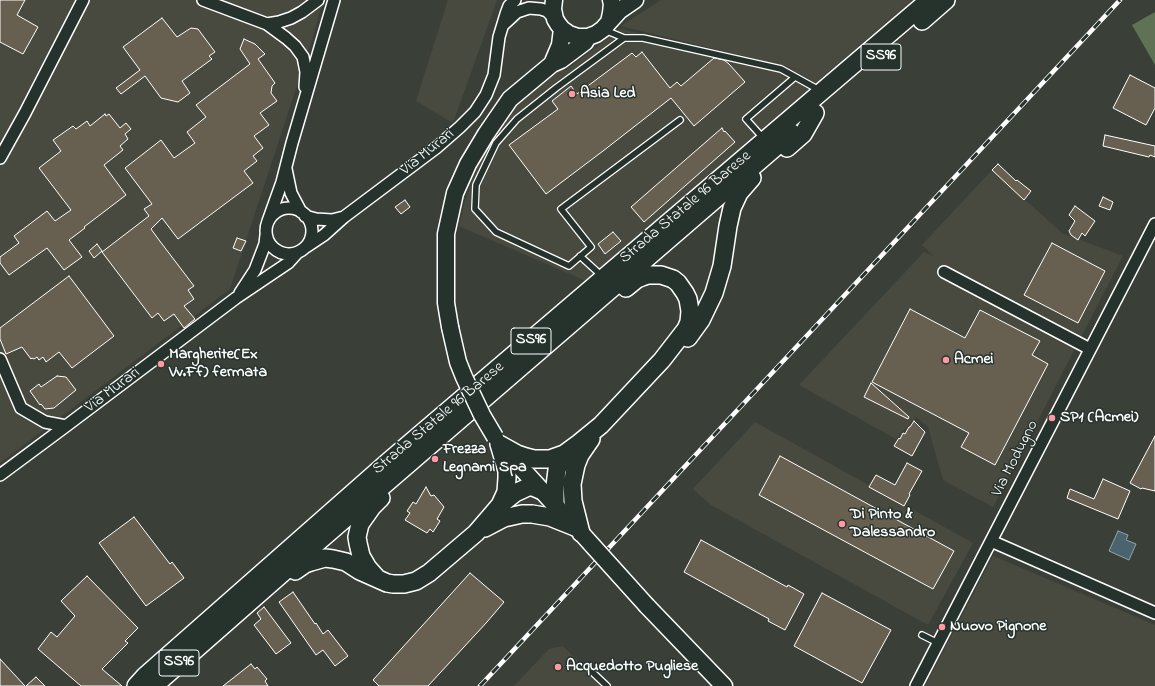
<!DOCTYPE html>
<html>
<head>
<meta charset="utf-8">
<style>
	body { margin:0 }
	canvas { display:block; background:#3a4038 }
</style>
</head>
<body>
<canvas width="1155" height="686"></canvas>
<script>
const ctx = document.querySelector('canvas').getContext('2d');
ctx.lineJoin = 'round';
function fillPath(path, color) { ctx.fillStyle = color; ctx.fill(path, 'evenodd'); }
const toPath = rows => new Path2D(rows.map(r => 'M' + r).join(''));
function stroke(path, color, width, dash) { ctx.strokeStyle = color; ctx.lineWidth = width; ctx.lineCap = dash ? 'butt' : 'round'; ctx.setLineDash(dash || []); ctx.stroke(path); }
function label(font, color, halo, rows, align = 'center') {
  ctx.font = font + ' "Indie Flower",sans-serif'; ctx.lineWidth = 3; ctx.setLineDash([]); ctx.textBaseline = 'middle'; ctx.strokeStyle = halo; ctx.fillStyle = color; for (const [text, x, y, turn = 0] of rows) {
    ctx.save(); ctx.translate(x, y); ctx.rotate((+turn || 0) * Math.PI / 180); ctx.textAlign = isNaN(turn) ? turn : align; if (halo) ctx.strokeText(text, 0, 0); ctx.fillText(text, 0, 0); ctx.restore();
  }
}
fillPath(toPath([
	[0,0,323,0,311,43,230,289,0,463],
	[448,0,497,0,454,120,451,122,416,101],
	[661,0,912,0,586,281,459,226,465,201,480,158,501,124,513,109,526,94,561,65,565,71,620,29,724,52,725,54,804,71,621,26],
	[992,170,1062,233,1123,256,993,507,943,480,928,427,916,417,896,439,799,385,924,252,935,257,922,245],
	[755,422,973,543,928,625,711,505,693,489],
	[993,556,1155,625,1155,686,925,686],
	[563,646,603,686,514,686,549,649]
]), '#48493f');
fillPath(toPath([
	[1155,12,1155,65,1132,25]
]), '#5f7255');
const water = toPath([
	[1118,531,1128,535,1126,540,1136,544,1129,560,1109,551,1118,531]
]);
fillPath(water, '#4a646f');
stroke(water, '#92a2a9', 1);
const building = toPath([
	[0,0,25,0,17,15,38,27,23,54,0,42,0,0],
	[162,18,177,37,191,28,198,29,215,52,209,56,212,59,182,81,190,93,178,102,161,98,145,76,121,94,116,88,140,70,123,47,162,18],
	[244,39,255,44,265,54,258,59,275,83,272,86,271,93,277,101,260,113,269,125,254,136,263,148,253,156,257,161,244,171,253,183,178,239,162,218,151,229,159,240,194,286,188,290,194,299,184,306,195,319,184,328,174,314,164,321,158,313,152,318,102,252,149,216,144,209,152,204,125,168,161,140,174,158,195,143,187,132,206,117,196,105,250,64,240,49,244,39],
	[642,52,670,88,677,82,681,86,714,58,724,60,729,64,745,82,694,126,671,98,603,151,546,194,509,145,558,109,552,101,571,86,577,94,632,53,636,57,642,52],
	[1130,75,1155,88,1155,108,1146,125,1113,108,1130,75],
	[105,114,106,116,109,114,120,128,126,123,131,129,125,134,128,139,120,146,123,150,104,165,126,195,84,227,85,228,69,240,82,257,64,270,47,248,9,275,0,263,0,257,19,243,14,236,47,211,55,221,71,210,39,168,61,151,53,140,73,126,76,129,87,121,90,126,105,114],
	[722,128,724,132,725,131,735,142,644,222,631,207,722,128],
	[1105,135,1155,146,1155,157,1150,155,1149,157,1103,146,1105,135],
	[998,164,1016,181,1017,180,1031,191,1024,200,992,170,998,164],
	[1103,197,1113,202,1110,210,1099,206,1103,197],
	[405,200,410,207,401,214,395,207,405,200],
	[1075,206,1095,221,1085,236,1082,233,1078,240,1071,235,1069,231,1075,221,1069,215,1075,206],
	[613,232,621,241,605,254,598,244,613,232],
	[237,238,246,241,241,251,233,248,237,238],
	[1052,243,1105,271,1078,323,1024,295,1052,243],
	[97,244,102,251,94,258,89,251,97,244],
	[69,276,114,336,72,368,59,352,46,362,43,357,39,360,37,357,34,359,32,358,31,359,22,347,6,354,0,339,0,328,69,276],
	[910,309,965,338,980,310,1040,341,1032,355,1048,364,995,465,961,447,969,433,872,382,910,309],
	[57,376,66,377,76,390,54,408,45,409,41,404,40,405,30,391,39,384,41,387,57,376],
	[871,383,909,417,908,419,864,397,871,383],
	[914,421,925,432,912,456,894,446,899,438,900,439,903,433,905,434,909,427,910,427,914,421],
	[1155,436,1155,491,1142,488,1141,489,1130,483,1155,436],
	[780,456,954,551,933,589,759,495,780,456],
	[907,463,922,471,909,494,910,495,904,506,869,487,876,475,895,485,907,463],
	[1103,479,1130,491,1118,519,1067,498,1070,489,1094,499,1103,479],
	[426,487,431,496,434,495,444,507,437,519,440,521,433,532,430,529,427,533,405,520,410,513,407,511,413,502,416,504,426,487],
	[134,517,170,564,172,562,184,578,146,606,99,543,134,517],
	[701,540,787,587,788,585,804,594,785,630,768,621,769,619,684,572,701,540],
	[470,573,504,602,487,622,428,686,379,686,373,680,470,573],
	[87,576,138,628,125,641,128,643,102,669,122,686,81,686,38,649,51,632,57,637,75,616,61,601,87,576],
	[293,592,315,624,316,623,323,634,328,630,348,656,335,666,323,650,316,655,279,602,293,592],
	[822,593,891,630,862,683,794,646,822,593],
	[264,607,291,643,276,654,254,625,261,619,257,613,264,607],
	[0,659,25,686,0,686,0,659],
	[251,664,255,669,257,667,267,679,265,681,268,686,223,686,251,664],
	[36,677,45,686,26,686,36,677]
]);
fillPath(building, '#675f50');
stroke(building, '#fff', 1);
const lane = toPath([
	[605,30,624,38,556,88,517,119,496,143,476,185,475,209,496,232,569,266,591,247,561,209,680,120],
	[624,38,643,38,781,69,819,90],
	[764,139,746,119,795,77],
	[580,256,602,276],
	[922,635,938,643],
	[590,670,607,686]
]);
const street = toPath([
	[203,0,267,24,286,38,295,46,303,57,306,72,305,87],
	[267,24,279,22,291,18,302,12,318,0],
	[503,25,517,12,529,8,541,9,547,11,555,19],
	[0,158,25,113,83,0],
	[286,169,291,193,301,212],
	'266 231a23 23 0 1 1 46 0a23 23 0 1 1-46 0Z',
	[305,216,316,219,332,220,344,217],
	[268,221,282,182,292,143,334,0],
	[306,247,324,235,344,217,436,148,460,127,475,112,486,95,494,75,499,37,506,14,509,6,515,0],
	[944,272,1090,349],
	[240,293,255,270,265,244,266,235],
	[0,359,21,408,45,422,66,426],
	[0,475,66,426,236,298,288,263,297,253],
	[991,541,1155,613],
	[916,686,1155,224]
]);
const secondary = toPath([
	[554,0,553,9,555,19,558,24,562,29,569,34,578,37,588,37,596,34,603,29,609,22,611,13,612,4,611,0],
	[609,22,619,11,635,0],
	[552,64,560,45,562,29],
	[450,327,446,303,446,234,455,193,468,164,486,134,510,99,552,64,561,60,585,42,588,37],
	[502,447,576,528],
	[647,606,724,686]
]);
const primary = toPath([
	[922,21,946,0],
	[787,148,803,134,815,113],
	[688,338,701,320,714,293,722,266,728,226,732,208,739,193,752,178],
	[499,444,517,454,526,457,534,459,550,459,564,454,579,443,601,425,662,360,686,329,689,322,690,311,688,299,685,293,678,283,673,279,661,275,648,275,642,277,637,279,626,288],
	[499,444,507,471,507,478,506,492,500,505],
	[555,506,555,486,557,470,561,460,570,451],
	[485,528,504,518,522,514,532,514,550,517,575,527],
	[581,533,573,501,572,484,576,465,580,455,591,439],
	[295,571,305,564,311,562,325,558,333,559,346,562,360,571,387,583,393,584,404,584,416,581,429,573,476,533,500,505,515,493,528,487,533,487,540,490],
	[376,577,368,568,361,556,358,543,357,537,360,524,372,507,381,498],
	[136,686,145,676,389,461,929,0],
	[154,686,318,542,792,133]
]);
stroke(lane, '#fff', 8);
stroke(street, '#fff', 14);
stroke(secondary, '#fff', 19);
stroke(primary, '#fff', 20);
stroke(lane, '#26332d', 5.5);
stroke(street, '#26332d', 11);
stroke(secondary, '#26332d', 16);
stroke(primary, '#26332d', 17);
const rail = toPath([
	[480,686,1120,0]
]);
stroke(rail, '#fff', 4.5);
stroke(rail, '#26332d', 3, [9]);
const secondaryBridge = toPath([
	[450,327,458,362,464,377,482,415,495,437],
	[583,535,647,606]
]);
stroke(secondaryBridge, '#fff', 19, []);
stroke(secondaryBridge, '#26332d', 16);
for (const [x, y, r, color] of [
	[572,94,4,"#ff9aa2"],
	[946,360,4,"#ff9aa2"],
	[161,364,4,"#ff9aa2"],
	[1052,418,4,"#ff9aa2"],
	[435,459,4,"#ff9aa2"],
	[842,524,4,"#ff9aa2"],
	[942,627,4,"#ff9aa2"],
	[558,667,4,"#ff9aa2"]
]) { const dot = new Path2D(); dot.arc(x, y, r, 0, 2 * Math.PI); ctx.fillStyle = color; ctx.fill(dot); stroke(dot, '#26332d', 1.5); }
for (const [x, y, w] of [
	[881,57,40],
	[531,341,40],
	[179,663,40]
]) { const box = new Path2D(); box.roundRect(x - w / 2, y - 13, w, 26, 3); ctx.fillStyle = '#26332d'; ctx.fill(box); stroke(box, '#fff', 1); }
label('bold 15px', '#fff', null, [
	["SS96",881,57],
	["SS96",531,341],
	["SS96",179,663]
]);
label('bold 16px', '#fff', '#26332d', [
	["Asia Led",580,94],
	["Margherite(Ex",169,355],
	["Vv.Ff) fermata",169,373],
	["Acmei",954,360],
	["SP1 (Acmei)",1060,418],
	["Frezza",443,450],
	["Legnami Spa",443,468],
	["Di Pinto &",850,515],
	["Dalessandro",850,533],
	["Nuovo Pignone",950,627],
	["Acquedotto Pugliese",566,667]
], 'left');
label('16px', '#fff', '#26332d', [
	["Via Murari",428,153,-39],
	["Strada Statale 96 Barese",686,208,-40],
	["Via Murari",113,391,-37],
	["Strada Statale 96 Barese",439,419,-40],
	["Via Modugno",1016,459,-63]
]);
</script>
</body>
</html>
